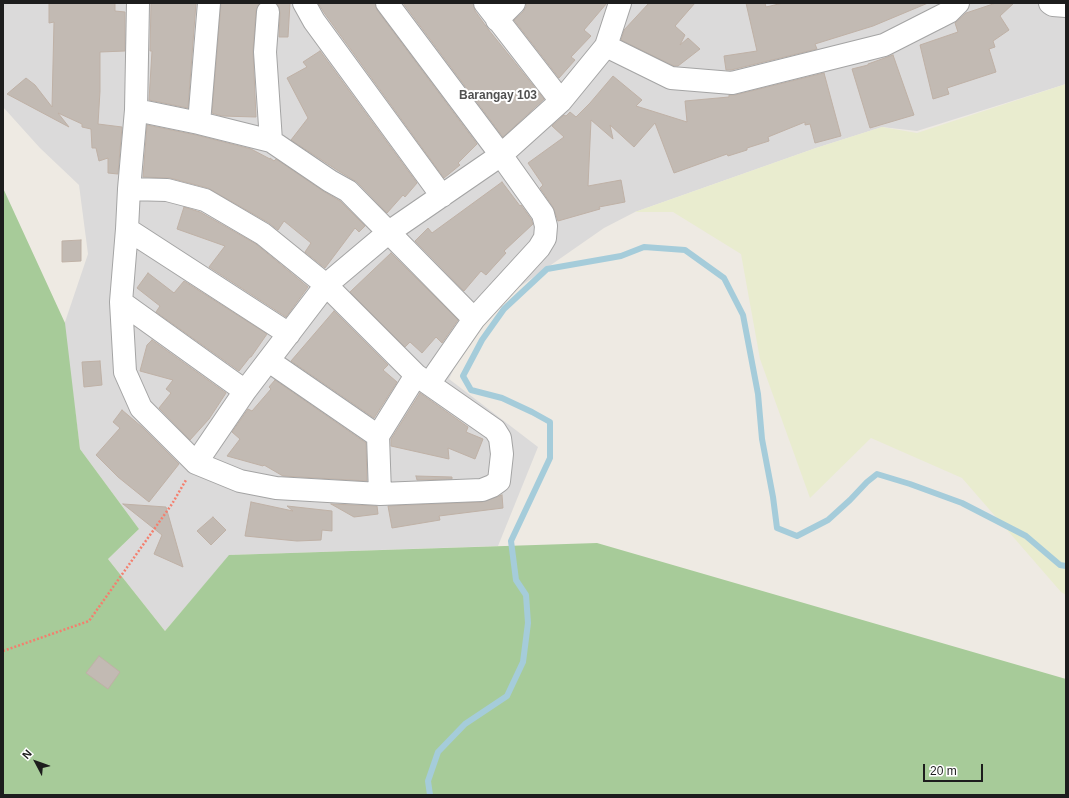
<!DOCTYPE html>
<html>
<head>
<meta charset="utf-8">
<style>
	body { margin:0 }
	#map { position:relative; width:1069px; height:798px; overflow:hidden; background:#eeeae3; font-family:Arial,sans-serif }
	canvas { display:block }
	.frame { position:absolute; inset:0; border:4px solid #1d1d1d; pointer-events:none }
	.north { position:absolute; left:16px; top:742px; width:40px; height:40px; -webkit-text-stroke:3px #fff; paint-order:stroke; rotate:311deg; font-size:11px; font-weight:700; line-height:16px; text-align:center; color:#1d1d1d }
	.north::after { content:''; display:block; margin:auto; width:14px; height:18px; background:#1d1d1d; clip-path:polygon(50% 0,100% 100%,50% 72%,0 100%) }
	.scale { position:absolute; left:923px; top:764px; width:60px; height:18px; box-sizing:border-box; border:2px solid #1d1d1d; border-top:0; padding-left:5px; font-size:12px; line-height:14px; white-space:nowrap; color:#1d1d1d; -webkit-text-stroke:3px #fff; paint-order:stroke }
</style>
</head>
<body>
<div id="map">
<canvas width="1069" height="798"></canvas>
<div class="frame"></div>
<div class="north">N</div>
<div class="scale">20 m</div>
</div>
<script>
const ctx = document.querySelector('canvas').getContext('2d');
ctx.lineJoin = 'round';
function fillPath(path, color) { ctx.fillStyle = color; ctx.fill(path, 'evenodd'); }
const toPath = rows => new Path2D(rows.map(r => 'M' + r).join(''));
function stroke(path, color, width, dash) { ctx.strokeStyle = color; ctx.lineWidth = width; ctx.lineCap = dash ? 'butt' : 'round'; ctx.setLineDash(dash || []); ctx.stroke(path); }
function label(font, color, halo, rows, align = 'center') {
  ctx.font = font + ' Arial,sans-serif'; ctx.lineWidth = 4; ctx.setLineDash([]); ctx.textBaseline = 'middle'; ctx.strokeStyle = halo; ctx.fillStyle = color; for (const [text, x, y, turn = 0] of rows) {
    ctx.save(); ctx.translate(x, y); ctx.rotate((+turn || 0) * Math.PI / 180); ctx.textAlign = isNaN(turn) ? turn : align; if (halo) ctx.strokeText(text, 0, 0); ctx.fillText(text, 0, 0); ctx.restore();
  }
}
fillPath(toPath([
	[3,3,1066,3,1066,84,917,131,882,127,816,148,635,212,604,228,479,315,449,379,538,447,498,546,230,555,165,631,108,559,139,529,80,449,64,325,88,254,79,185,40,148,3,107]
]), '#dbdada');
fillPath(toPath([
	[1066,84,1066,595,1061,592,962,478,871,438,810,498,760,359,741,254,673,212,635,212,816,148,882,127,917,133]
]), '#e9eccf');
fillPath(toPath([
	[3,188,65,323,80,449,139,529,108,559,165,631,229,555,597,543,1066,679,1066,795,3,795]
]), '#a7cb99');
stroke(toPath([
	[430,795,428,781,438,752,465,724,507,696,523,662,528,623,526,595,516,580,511,541,550,458,550,422,532,412,502,398,471,390,463,376,482,340,504,309,547,269,621,256,644,247,685,250,724,278,743,315,758,394,762,439,773,497,777,528,797,536,828,520,850,500,867,482,877,474,910,484,962,503,1026,536,1060,565,1066,566]
]), '#a5ccda', 6);
const building = toPath([
	[49,3,115,3,115,11,125,12,125,51,100,52,100,91,98,124,122,127,118,174,108,173,108,158,99,161,96,148,92,148,91,129,82,127,82,124,58,113,69,127,7,94,26,78,35,85,52,107,54,22,49,23,49,3],
	[151,3,196,3,188,108,149,100,152,51,150,51,151,3],
	[221,3,260,3,256,11,253,51,256,117,222,116,212,113,221,3],
	[276,3,290,3,288,37,279,37,280,13,279,7,276,3],
	[318,3,375,3,377,10,477,144,458,163,460,165,444,178,325,14,318,3],
	[403,3,473,3,475,11,488,29,544,99,503,137,403,3],
	[526,3,607,3,584,30,591,36,571,57,575,60,559,78,514,20,523,12,526,7,526,3],
	[649,3,695,3,675,26,685,35,680,45,688,38,700,49,678,66,674,66,621,40,624,30,649,3],
	[746,3,765,3,766,7,783,3,928,3,873,26,815,44,817,49,731,70,726,70,724,56,757,51,746,3],
	[996,3,1014,3,1000,16,1009,30,993,41,995,47,989,49,996,72,947,88,949,94,933,99,920,45,958,32,955,23,966,13,996,3],
	[320,51,417,183,405,197,403,195,387,213,357,182,337,170,291,140,308,118,287,78,307,67,303,62,320,51],
	[893,55,914,115,870,128,852,69,868,65,868,64,893,55],
	[824,73,841,136,815,143,810,124,805,125,805,122,768,137,769,141,747,148,747,150,728,156,727,154,674,173,655,123,634,147,610,125,613,139,591,120,588,186,621,180,625,202,599,207,600,209,558,221,553,207,540,188,543,185,528,163,564,137,552,126,564,115,566,116,570,112,576,117,590,103,613,76,642,100,636,106,687,122,685,101,729,97,729,95,735,95,824,73],
	[147,125,196,135,251,149,270,159,270,158,274,161,276,159,323,191,340,201,365,226,359,232,355,228,325,268,305,252,311,243,284,221,278,230,269,223,208,188,170,178,143,177,147,125],
	[502,182,520,206,521,205,531,219,533,224,504,251,506,253,486,275,481,271,464,291,415,241,428,228,432,233,502,182],
	[184,207,200,212,256,244,308,287,286,317,209,267,225,246,177,229,184,207],
	[81,240,81,261,62,262,62,241,81,240],
	[391,253,458,320,442,343,436,337,422,353,410,342,405,347,350,292,391,253],
	[148,273,174,293,184,281,267,334,251,357,250,357,239,371,156,312,160,306,137,288,148,273],
	[334,311,388,365,383,370,397,382,374,418,291,361,334,311],
	[152,340,226,393,209,419,190,440,159,408,171,393,166,389,173,380,140,371,147,345,152,340],
	[100,361,102,385,84,387,82,362,100,361],
	[275,380,366,443,367,481,283,476,264,465,263,466,227,456,240,439,232,432,248,409,252,411,271,389,269,387,275,380],
	[420,393,468,427,466,432,483,439,475,459,448,448,449,459,391,446,391,439,420,393],
	[122,410,142,427,179,464,149,502,118,477,96,455,120,428,113,422,122,410],
	[416,476,452,477,452,479,417,480,416,476],
	[502,495,503,508,439,516,440,520,392,528,388,506,482,502,502,495],
	[251,502,293,511,287,506,332,511,332,531,322,530,321,540,297,541,245,536,251,502],
	[123,504,166,507,183,567,154,554,162,535,123,504],
	[331,504,377,506,378,514,354,517,331,504],
	[213,517,226,530,211,545,197,531,213,517],
	[99,656,120,672,108,689,86,673,99,656]
]);
fillPath(building, '#c2bab3');
stroke(building, '#bfb1a6', 1);
const minor = toPath([
	[304,3,314,21,442,196],
	[387,3,501,155,543,214,546,226,545,238,539,248,474,319,429,384],
	[485,3,561,101],
	[1050,3,1053,5,1066,6],
	[268,12,265,52,271,141],
	[497,20,514,3],
	[606,46,671,78,732,83,884,45,949,12,958,3],
	[136,110,199,123,271,141,330,181,348,191,474,319],
	[199,123,209,3],
	[129,189,167,190,205,200,263,234,326,285,416,375,495,430,500,438,502,454,499,481,492,486,482,490,380,494,276,488,240,481,196,463,141,408,125,372,121,302,127,229,129,189,136,110,138,3],
	[127,229,289,334],
	[121,302,245,391],
	[269,361,378,436],
	[196,463,245,391,326,285,389,232,501,155,561,101,606,46,620,3],
	[380,494,378,436,416,375]
]);
stroke(minor, '#a4a4a4', 24);
stroke(toPath([
	[3,651,89,621,172,504,186,480]
]), '#f47f6e', 2.5, [2, 2]);
stroke(minor, '#fff', 22);
label('bold 12px', '#505050', '#fff', [
	["Barangay 103",498,96]
]);
</script>
</body>
</html>
